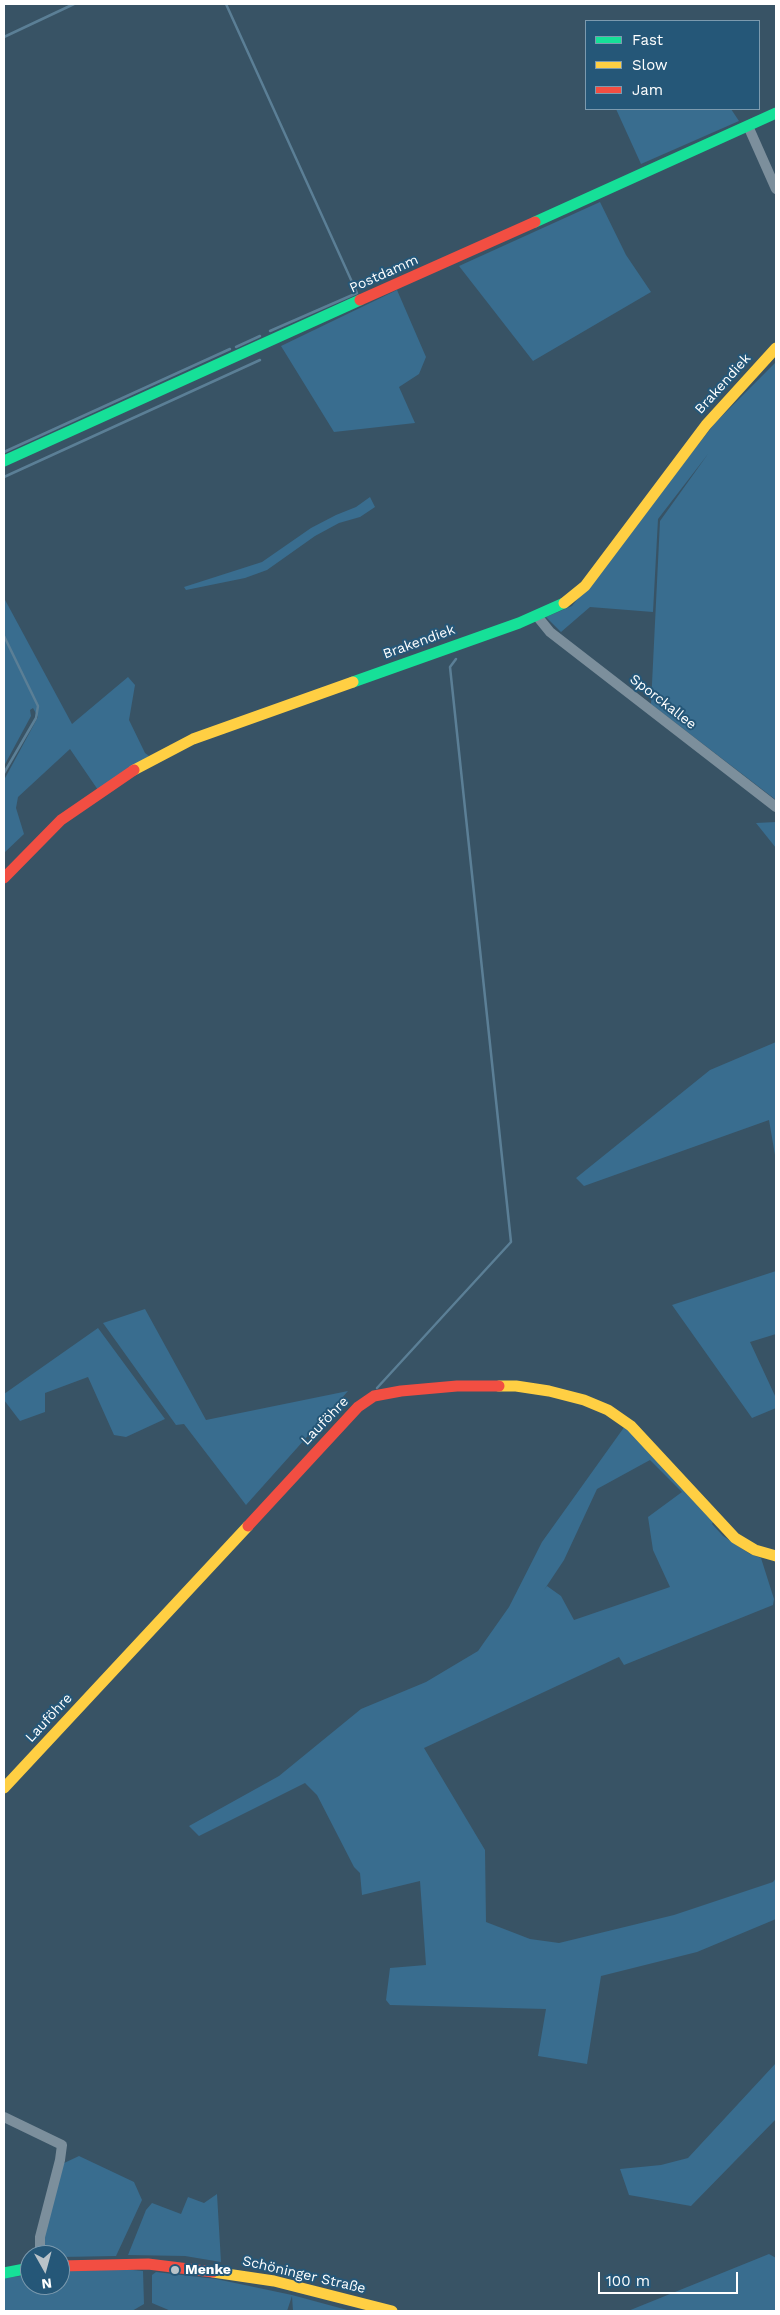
<!DOCTYPE html>
<html>
<head>
<meta charset="utf-8">
<style>
	body { margin:0 }
	#map { position:relative; width:780px; height:2315px; overflow:hidden; background:#385365; font-family:"Work Sans",sans-serif }
	canvas { display:block }
	.frame { position:absolute; inset:0; border:5px solid #fff; pointer-events:none }
	.legend { position:absolute; left:585px; top:20px; width:175px; height:90px; box-sizing:border-box; background:#255778; border:1px solid #7c9aae; margin:0; padding:6px 9px; list-style:none; font-size:15px; color:#fff }
	.legend li { display:flex; align-items:center; gap:10px; height:25px }
	.legend b { width:25px; border:1px solid #7c9aae }
	.north { position:absolute; left:20px; top:2245px; width:50px; height:50px; box-sizing:border-box; background:#255778; border:1px solid #7c9aae; border-radius:50%; rotate:173deg; font-size:14px; font-weight:700; line-height:20px; text-align:center; color:#fff }
	.north::after { content:''; display:block; margin:auto; width:18px; height:22px; background:#b9c3c9; clip-path:polygon(50% 0,100% 100%,50% 72%,0 100%) }
	.scale { position:absolute; left:598px; top:2272px; width:140px; height:22px; box-sizing:border-box; border:2px solid #fff; border-top:0; padding-left:6px; font-size:15px; line-height:18px; white-space:nowrap; color:#fff; -webkit-text-stroke:4px #255778; paint-order:stroke }
</style>
</head>
<body>
<div id="map">
<canvas width="780" height="2315"></canvas>
<div class="frame"></div>
<ul class="legend">
<li><b style="height:6px;background:#16e098"></b>Fast</li>
<li><b style="height:6px;background:#ffcf43"></b>Slow</li>
<li><b style="height:6px;background:#f24e42"></b>Jam</li>
</ul>
<div class="north">N</div>
<div class="scale">100 m</div>
</div>
<script>
const ctx = document.querySelector('canvas').getContext('2d');
ctx.lineJoin = 'round';
function fillPath(path, color) { ctx.fillStyle = color; ctx.fill(path, 'evenodd'); }
const toPath = rows => new Path2D(rows.map(r => 'M' + r).join(''));
function stroke(path, color, width, dash) { ctx.strokeStyle = color; ctx.lineWidth = width; ctx.lineCap = dash ? 'butt' : 'round'; ctx.setLineDash(dash || []); ctx.stroke(path); }
function label(font, color, halo, rows, align = 'center') {
  ctx.font = font + ' "Work Sans",sans-serif'; ctx.lineWidth = 4; ctx.setLineDash([]); ctx.textBaseline = 'middle'; ctx.strokeStyle = halo; ctx.fillStyle = color; for (const [text, x, y, turn = 0] of rows) {
    ctx.save(); ctx.translate(x, y); ctx.rotate((+turn || 0) * Math.PI / 180); ctx.textAlign = isNaN(turn) ? turn : align; if (halo) ctx.strokeText(text, 0, 0); ctx.fillText(text, 0, 0); ctx.restore();
  }
}
fillPath(toPath([
	[616,109,731,109,739,121,641,164],
	[600,202,626,255,651,292,533,361,459,266],
	[397,290,426,357,419,374,399,387,415,423,334,432,281,346],
	[776,362,776,800,651,704,660,521,708,454,658,519,653,612,590,607,561,632,546,617,572,606,715,423],
	[370,497,375,507,360,517,339,523,315,536,267,570,245,578,186,590,184,587,262,562,311,528,336,515,356,507],
	[4,598,72,724,128,677,135,685,129,720,145,753,149,756,98,790,70,749,18,797,16,808,24,834,4,853,4,780,38,717,33,708,30,710,31,716,4,766],
	[776,822,776,848,756,823],
	[776,1042,776,1161,769,1120,584,1186,576,1178,710,1070],
	[776,1271,776,1334,750,1342,776,1398,776,1408,752,1418,672,1305],
	[145,1309,206,1420,348,1391,246,1505,184,1424,176,1425,103,1323],
	[98,1328,165,1419,126,1437,114,1435,88,1377,45,1393,45,1412,20,1421,4,1400,4,1394],
	[625,1426,714,1520,712,1524,723,1536,750,1554,761,1558,774,1599,773,1605,624,1665,619,1657,424,1748,485,1850,486,1922,530,1939,559,1943,674,1915,773,1882,776,1878,776,1919,697,1952,601,1976,587,2064,538,2056,546,2009,390,2005,386,2000,390,1968,426,1965,420,1881,362,1895,360,1873,354,1867,317,1795,305,1783,199,1836,189,1826,279,1776,361,1709,426,1682,478,1651,509,1607,542,1542],
	[650,1460,682,1492,648,1517,653,1550,670,1587,574,1620,561,1596,547,1586,544,1590,564,1560,597,1489],
	[776,2063,776,2119,691,2206,629,2195,620,2169,661,2165,688,2158],
	[79,2156,134,2182,142,2200,116,2256,60,2257,60,2255,46,2253,43,2237,62,2164],
	[217,2194,221,2262,185,2256,128,2255,146,2210,152,2203,181,2214,188,2197,204,2203],
	[769,2254,776,2258,776,2311,628,2311],
	[113,2268,143,2271,144,2304,132,2311,4,2311,4,2278,30,2275,30,2285,60,2285,60,2271],
	[156,2272,216,2279,292,2295,351,2311,293,2311,292,2296,287,2311,171,2311,152,2303,152,2275]
]), '#396d8f');
stroke(toPath([
	[226,4,357,293,270,331],
	[4,37,74,4],
	[236,347,260,336],
	[4,452,230,349],
	[4,477,260,360],
	[4,636,38,706,36,718,4,773],
	[377,1388,511,1242,450,667,456,659]
]), '#5b7f96', 2.5);
stroke(toPath([
	[748,126,776,189],
	[537,616,550,632,776,807],
	[4,2117,62,2145,60,2160,40,2237,40,2255]
]), '#7c8f9c', 10);
stroke(toPath([
	[535,222,776,113],
	[4,461,360,300],
	[353,682,519,623,564,603],
	[4,2273,30,2268]
]), '#16e098', 11);
stroke(toPath([
	[564,603,585,586,706,425,776,348],
	[134,770,193,739,353,682],
	[499,1386,516,1386,549,1391,584,1400,608,1410,631,1426,735,1538,755,1550,776,1556],
	[4,1788,248,1526],
	[213,2272,274,2281,392,2311]
]), '#ffcf43', 11);
stroke(toPath([
	[360,300,535,222],
	[4,878,61,820,134,770],
	[248,1526,358,1407,374,1396,401,1391,457,1386,499,1386],
	[60,2266,148,2264,213,2272]
]), '#f24e42', 11);
for (const [x, y, r, color] of [
	[175,2270,5,"#b9c3c9"]
]) { const dot = new Path2D(); dot.arc(x, y, r, 0, 2 * Math.PI); ctx.fillStyle = color; ctx.fill(dot); stroke(dot, '#255778', 2); }
label('14px', '#fff', '#255778', [
	["Postdamm",384,274,-24],
	["Brakendiek",723,384,-48],
	["Brakendiek",419,642,-20],
	["Sporckallee",663,702,38],
	["Lauföhre",325,1421,-46],
	["Lauföhre",49,1718,-47],
	["Schöninger Straße",304,2275,13]
]);
label('bold 14px', '#fff', '#255778', [
	["Menke",185,2270]
], 'left');
</script>
</body>
</html>
